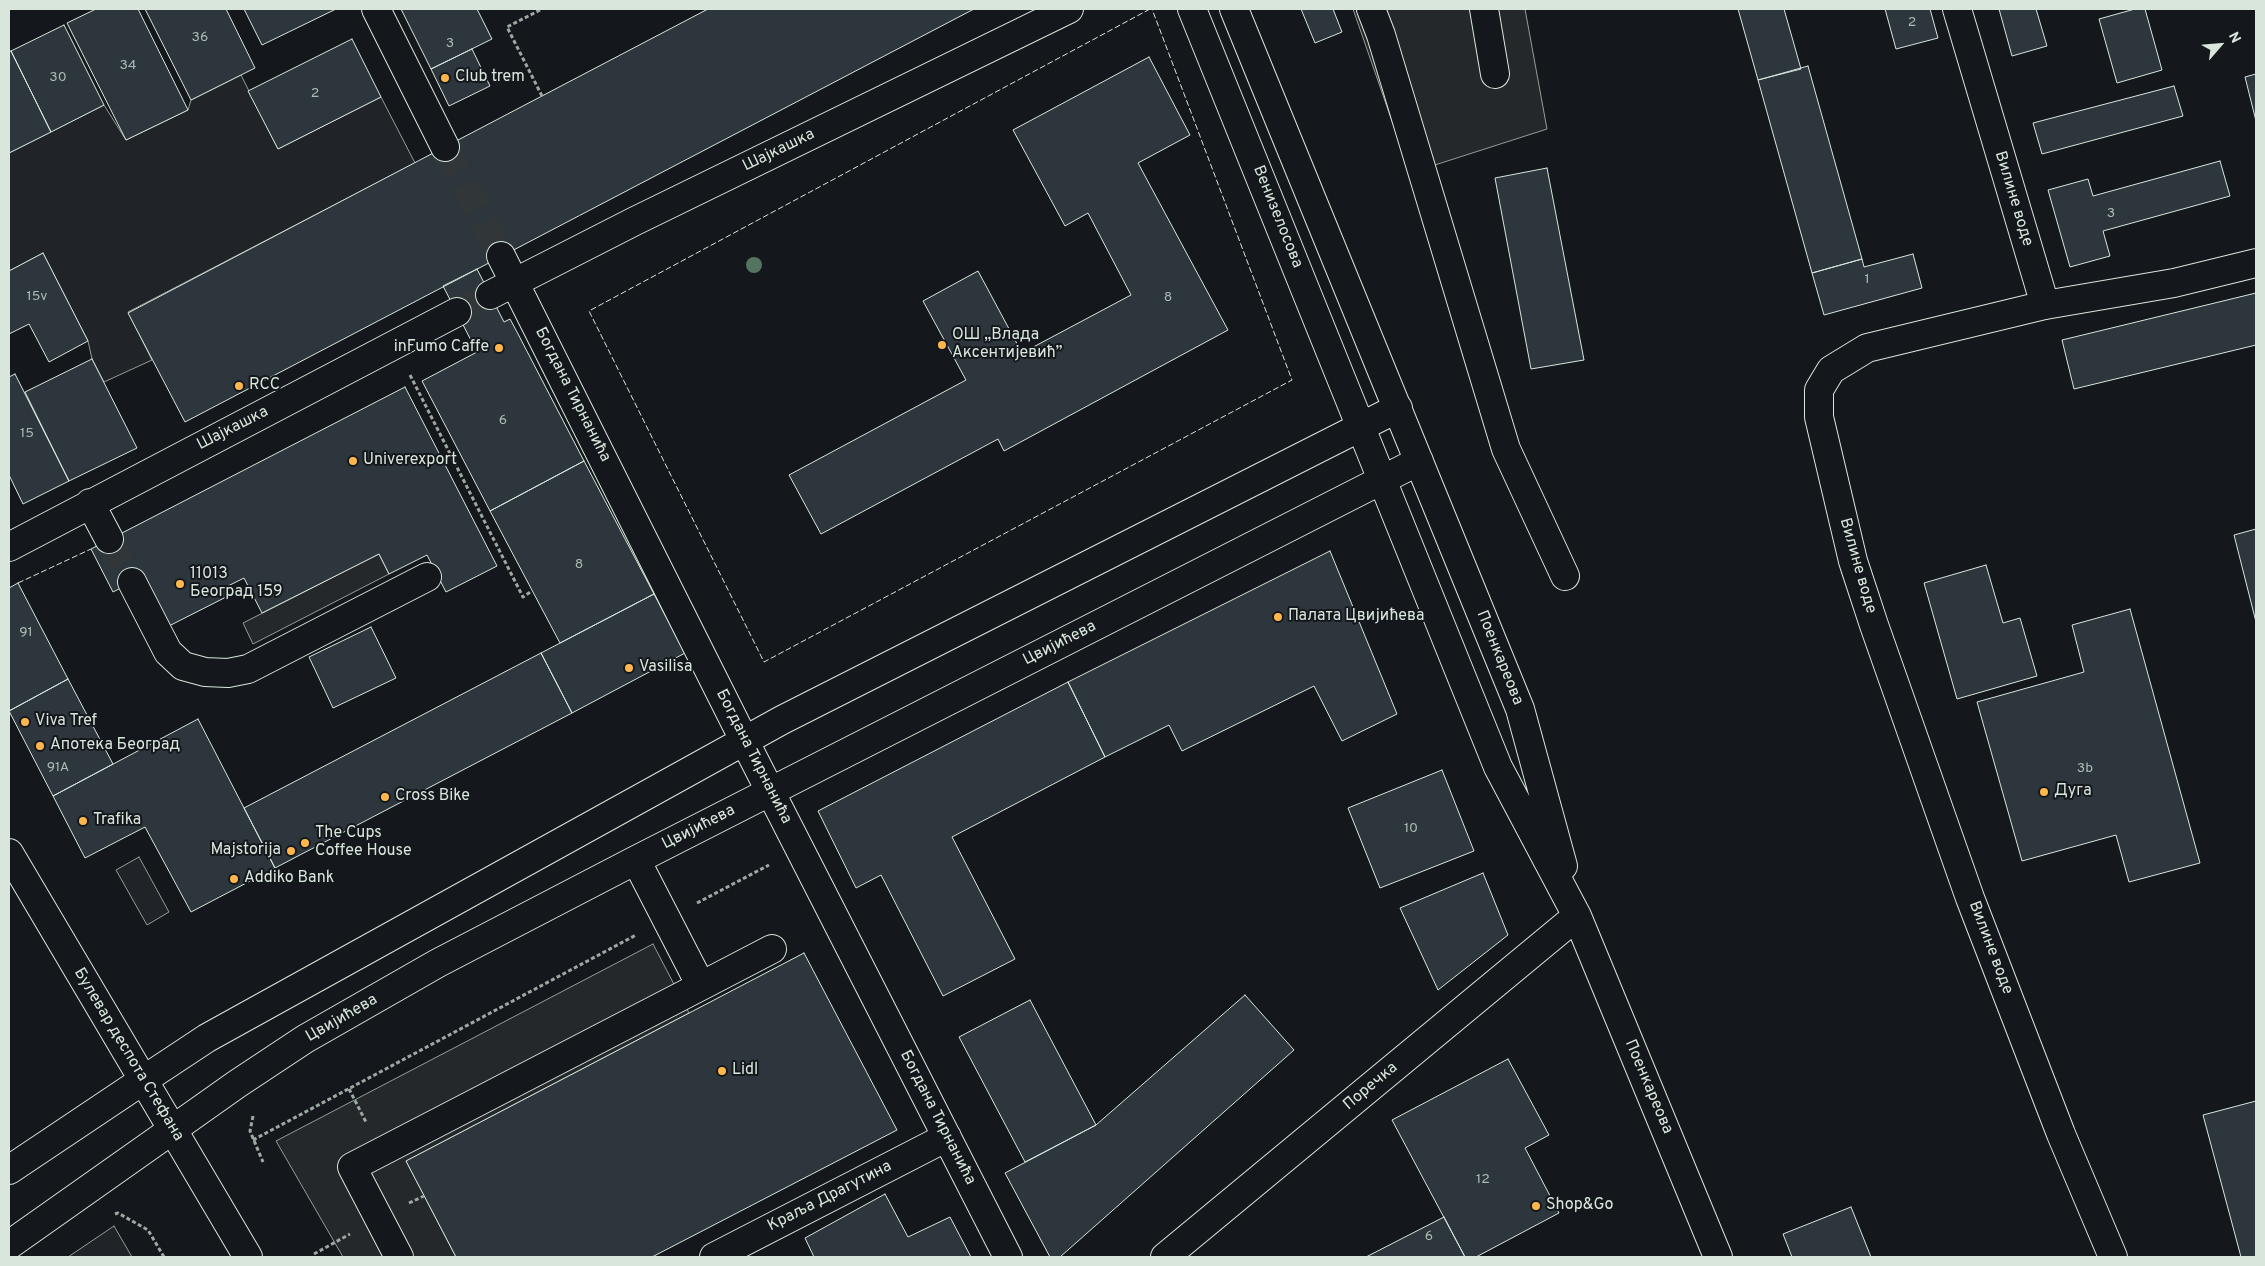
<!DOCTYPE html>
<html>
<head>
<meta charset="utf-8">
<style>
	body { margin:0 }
	#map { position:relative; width:2265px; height:1266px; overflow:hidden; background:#14181c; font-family:Overpass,sans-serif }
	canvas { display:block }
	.frame { position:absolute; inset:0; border:10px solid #d8e6dc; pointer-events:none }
	.north { position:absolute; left:2195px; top:20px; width:50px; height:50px; -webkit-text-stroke:4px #14181c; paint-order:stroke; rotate:63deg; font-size:14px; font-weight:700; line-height:20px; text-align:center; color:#d8e6dc }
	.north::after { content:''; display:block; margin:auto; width:18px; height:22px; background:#d8e6dc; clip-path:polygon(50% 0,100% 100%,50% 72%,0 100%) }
</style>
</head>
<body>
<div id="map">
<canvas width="2265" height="1266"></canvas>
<div class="frame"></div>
<div class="north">N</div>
</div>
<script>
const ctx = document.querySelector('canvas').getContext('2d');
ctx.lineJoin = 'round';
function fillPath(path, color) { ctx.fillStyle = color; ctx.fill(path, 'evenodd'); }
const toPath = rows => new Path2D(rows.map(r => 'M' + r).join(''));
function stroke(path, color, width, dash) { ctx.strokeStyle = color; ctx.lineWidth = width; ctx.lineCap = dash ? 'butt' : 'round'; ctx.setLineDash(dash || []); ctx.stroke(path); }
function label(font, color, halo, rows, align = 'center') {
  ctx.font = font + ' Overpass,sans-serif'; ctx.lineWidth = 4; ctx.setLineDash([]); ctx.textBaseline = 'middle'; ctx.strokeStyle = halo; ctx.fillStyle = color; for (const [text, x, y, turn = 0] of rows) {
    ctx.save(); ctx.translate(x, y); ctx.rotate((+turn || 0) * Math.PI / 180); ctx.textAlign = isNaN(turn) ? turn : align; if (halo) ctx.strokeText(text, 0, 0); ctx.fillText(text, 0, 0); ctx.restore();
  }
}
const green = toPath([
	[241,75,278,149,381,97,415,163,128,312,152,360,104,382,92,359,88,341,43,253,9,271,9,153,104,105,126,140,188,110,191,100,241,75],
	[139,857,169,912,147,925,116,870,139,857],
	[114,1226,132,1257,68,1257,114,1226]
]);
fillPath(green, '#202428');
stroke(green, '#939e99', 1);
const parking = toPath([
	[1353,9,1525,9,1547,129,1410,173,1353,9],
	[379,554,389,574,253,644,243,623,379,554],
	[653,944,689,1013,406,1161,456,1257,343,1257,276,1141,653,944]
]);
fillPath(parking, '#24282b');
stroke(parking, '#939e99', 1);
const building = toPath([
	[96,9,138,9,188,110,126,140,67,23,96,9],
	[145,9,226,9,255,68,191,100,145,9],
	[244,9,336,9,262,45,244,9],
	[401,9,477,9,492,39,431,69,401,9],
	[708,9,974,9,185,422,128,313,708,9],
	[1301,9,1333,9,1342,32,1315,43,1301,9],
	[1738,9,1784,9,1801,69,1758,80,1738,9],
	[1885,9,1930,9,1938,38,1896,49,1885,9],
	[1999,9,2036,9,2047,46,2012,56,1999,9],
	[2135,9,2145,9,2162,70,2117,83,2099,19,2135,9],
	[64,25,104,105,51,132,11,51,64,25],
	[352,39,381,97,278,149,248,91,352,39],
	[472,49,490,86,449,106,431,69,472,49],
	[11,51,51,132,9,153,9,52,11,51],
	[1149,57,1190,135,1138,163,1228,330,1004,451,998,439,821,534,789,475,966,380,923,301,978,271,1022,353,1131,295,1088,213,1065,226,1013,130,1149,57],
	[1808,66,1862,259,1812,273,1758,80,1808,66],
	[2256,74,2256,121,2245,77,2256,74],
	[2174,86,2183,116,2042,154,2033,123,2174,86],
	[2220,161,2230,196,2103,231,2110,256,2070,267,2048,190,2088,179,2093,196,2220,161],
	[1547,168,1584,360,1531,369,1495,178,1547,168],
	[43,253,88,341,49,362,29,324,9,334,9,271,43,253],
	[1913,254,1922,288,1824,315,1812,273,1862,259,1864,267,1913,254],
	[477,269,504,322,510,319,517,332,584,461,490,511,422,381,477,352,443,286,477,269],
	[2256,293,2256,345,2074,389,2062,340,2256,293],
	[92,359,137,448,69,481,25,392,92,359],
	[15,374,69,481,23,504,9,475,9,377,15,374],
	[405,387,497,566,446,592,427,555,389,574,379,554,262,613,244,578,228,586,232,594,167,627,142,577,113,592,91,549,405,387],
	[584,461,654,594,560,643,490,511,584,461],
	[2256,529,2256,622,2234,535,2256,529],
	[1330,551,1397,714,1342,741,1314,686,1182,751,1169,725,1105,757,1068,682,1330,551],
	[1986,565,2003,623,2020,618,2037,676,1957,699,1924,583,1986,565],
	[18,583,68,679,9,711,9,588,18,583],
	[654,594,685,653,572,713,541,653,654,594],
	[2130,609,2200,863,2129,882,2116,835,2022,861,1977,702,2084,672,2072,625,2130,609],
	[371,627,396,678,333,708,309,657,371,627],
	[541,653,572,713,275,868,244,808,541,653],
	[68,679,113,764,53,796,9,711,68,679],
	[1068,682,1105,757,952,837,1015,959,943,996,881,875,856,888,818,811,1068,682],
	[198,719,275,868,191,912,145,827,85,858,53,796,198,719],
	[1442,770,1474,851,1380,888,1348,808,1442,770],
	[1483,873,1508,935,1438,990,1400,908,1483,873],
	[804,953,897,1130,652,1257,456,1257,406,1161,804,953],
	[1245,995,1294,1050,1060,1257,1050,1257,1005,1173,1096,1125,1245,995],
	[1030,1000,1096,1125,1025,1162,959,1037,1030,1000],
	[1508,1059,1549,1135,1525,1148,1559,1213,1476,1257,1465,1257,1392,1120,1508,1059],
	[2256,1101,2256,1257,2241,1257,2203,1115,2256,1101],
	[885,1194,908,1237,950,1217,971,1257,814,1257,805,1238,885,1194],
	[1851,1207,1871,1257,1792,1257,1783,1234,1851,1207],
	[1444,1217,1465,1257,1366,1257,1444,1217]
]);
fillPath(building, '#2c363c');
stroke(building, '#d8e6dc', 1);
stroke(toPath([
	[445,147,501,256],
	[457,312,490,295],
	[109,539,132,582]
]), '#313739', 28, [28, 14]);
const minor = toPath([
	[376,9,445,147],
	[1192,9,1498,767,1577,916,1718,1257],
	[1234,9,1520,709,1563,866],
	[1371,9,1381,35,1506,449,1565,576],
	[1484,9,1495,74],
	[1957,9,2045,305],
	[501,256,744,740,1008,1257],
	[490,295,635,221,1069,9],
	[90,503,109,539],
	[9,547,457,312],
	[132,582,168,652,183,666,205,672,228,673,248,669,427,577],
	[701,986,772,949],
	[142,1081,207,1038,782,720,1398,408],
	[172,1130,237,1084,305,1039,438,963,636,860,1419,461],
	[399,1257,352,1167,701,986,636,860],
	[714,1257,947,1137],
	[1165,1257,1577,916],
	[2113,1257,2061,1134,1970,898,1874,625,1853,561,1819,417,1819,390,1831,370,1867,348,2045,305,2174,283,2256,263]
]);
const major = toPath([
	[9,853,248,1257],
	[9,1170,142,1081],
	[9,1245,172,1130]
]);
stroke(minor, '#d8e6dc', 30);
stroke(major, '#d8e6dc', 30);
stroke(toPath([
	[542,96,507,27,542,9],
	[410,375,523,597,532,591],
	[697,903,769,865],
	[349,1089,366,1122],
	[253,1116,250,1131,263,1162],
	[253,1140,636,935],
	[409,1203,424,1196],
	[115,1214,118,1213,148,1230,164,1257],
	[314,1254,350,1234]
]), '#9da8a2', 3, [4, 2.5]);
stroke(minor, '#14181c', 28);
stroke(major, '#14181c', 28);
stroke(toPath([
	[1150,9,589,311,764,662,1292,380,1152,9],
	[18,583,91,549]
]), '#d8e6dc', 1, [6, 2.5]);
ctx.fillStyle = '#55745f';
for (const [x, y] of [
	[754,265]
]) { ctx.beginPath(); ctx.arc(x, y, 8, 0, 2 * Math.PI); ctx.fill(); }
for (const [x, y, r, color] of [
	[445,78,5,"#ffb74d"],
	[942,345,5,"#ffb74d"],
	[499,348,5,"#ffb74d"],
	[239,386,5,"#ffb74d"],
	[353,461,5,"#ffb74d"],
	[180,584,5,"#ffb74d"],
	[1278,617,5,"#ffb74d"],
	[629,668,5,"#ffb74d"],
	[25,722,5,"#ffb74d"],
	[40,746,5,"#ffb74d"],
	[2044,792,5,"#ffb74d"],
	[385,797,5,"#ffb74d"],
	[83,821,5,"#ffb74d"],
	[305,843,5,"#ffb74d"],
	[291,851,5,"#ffb74d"],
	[234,879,5,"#ffb74d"],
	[722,1071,5,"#ffb74d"],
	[1536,1206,5,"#ffb74d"]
]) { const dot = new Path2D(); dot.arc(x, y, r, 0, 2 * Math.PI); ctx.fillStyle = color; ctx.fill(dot); stroke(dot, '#14181c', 2); }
label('14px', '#adbab4', null, [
	["2",1912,23],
	["36",200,38],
	["3",450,44],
	["34",128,66],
	["30",58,78],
	["2",315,94],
	["3",2111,214],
	["1",1867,280],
	["15v",37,297],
	["8",1168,298],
	["6",503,421],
	["15",27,434],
	["8",579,565],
	["91",26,633],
	["91A",58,768],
	["3b",2085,769],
	["10",1411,829],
	["12",1483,1180],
	["6",1429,1237]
]);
label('16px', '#d8e6dc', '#14181c', [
	["Club trem",455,78],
	["ОШ „Влада",952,336],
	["Аксентијевић”",952,354],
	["inFumo Caffe",489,348,"right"],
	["RCC",249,386],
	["Univerexport",363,461],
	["11013",190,575],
	["Београд 159",190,593],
	["Палата Цвијићева",1288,617],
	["Vasilisa",639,668],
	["Viva Tref",35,722],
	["Апотека Београд",50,746],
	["Дуга",2054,792],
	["Cross Bike",395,797],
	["Trafika",93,821],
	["The Cups",315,834],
	["Coffee House",315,852],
	["Majstorija",281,851,"right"],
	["Addiko Bank",244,879],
	["Lidl",732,1071],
	["Shop&Go",1546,1206]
], 'left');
label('16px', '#d8e6dc', '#14181c', [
	["Шајкашка",779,151,-26],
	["Вилине воде",2013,199,73],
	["Венизелосова",1277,217,68],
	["Богдана Тирнанића",572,395,63],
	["Шајкашка",233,429,-27],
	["Вилине воде",1857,566,74],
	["Цвијићева",1060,644,-27],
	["Поенкареова",1499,658,68],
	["Богдана Тирнанића",753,757,63],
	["Цвијићева",699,828,-27],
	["Вилине воде",1990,948,69],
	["Цвијићева",342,1019,-30],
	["Булевар деспота Стефана",128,1055,59],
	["Поречка",1371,1087,-40],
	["Поенкареова",1648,1087,67],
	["Богдана Тирнанића",937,1118,63],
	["Краља Драгутина",830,1197,-27]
]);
</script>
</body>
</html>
